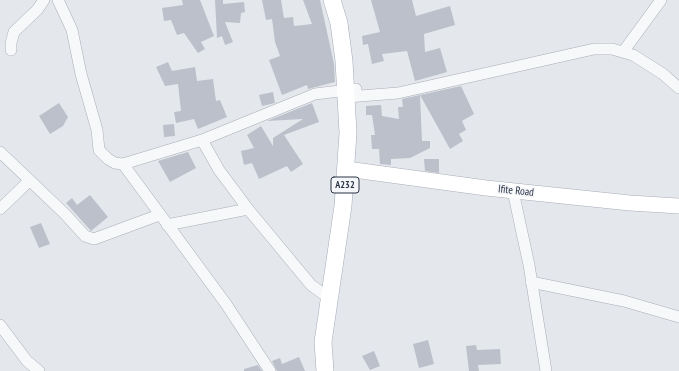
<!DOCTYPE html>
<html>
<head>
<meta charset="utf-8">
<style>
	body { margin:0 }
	canvas { display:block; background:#e4e7ec }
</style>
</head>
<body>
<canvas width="679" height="371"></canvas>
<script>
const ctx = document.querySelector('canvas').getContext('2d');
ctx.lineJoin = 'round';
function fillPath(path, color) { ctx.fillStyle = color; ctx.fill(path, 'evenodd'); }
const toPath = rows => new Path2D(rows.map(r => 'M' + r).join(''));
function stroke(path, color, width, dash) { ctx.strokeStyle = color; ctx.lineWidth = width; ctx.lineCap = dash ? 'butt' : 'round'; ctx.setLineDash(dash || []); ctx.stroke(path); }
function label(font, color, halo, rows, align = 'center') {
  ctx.font = font + ' "PT Sans Narrow",sans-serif'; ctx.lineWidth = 3; ctx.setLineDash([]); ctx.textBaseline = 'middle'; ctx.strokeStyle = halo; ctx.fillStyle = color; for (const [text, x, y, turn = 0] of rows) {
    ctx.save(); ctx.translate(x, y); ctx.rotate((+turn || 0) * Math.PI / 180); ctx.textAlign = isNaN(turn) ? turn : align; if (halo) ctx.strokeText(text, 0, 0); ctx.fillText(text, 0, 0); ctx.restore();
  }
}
fillPath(toPath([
	[182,0,200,0,214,36,201,42,205,49,198,53,184,33,177,35,171,20,164,21,162,8,183,5],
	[215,0,223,0,223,4,244,2,245,12,241,13,240,23,225,22,233,42,225,45,222,36,217,38],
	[262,0,281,0,284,18,293,17,294,26,312,24,303,0,320,0,334,64,335,82,308,89,307,85,282,95,269,60,280,56,275,42,272,19,266,20],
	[371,0,412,0,416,16,450,6,455,25,424,34,425,52,440,48,447,72,415,81,407,51,382,54,384,61,372,64,368,44,363,45,362,36,380,32],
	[168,62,172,71,195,67,197,81,213,79,216,101,220,100,227,117,198,129,194,119,176,123,174,112,181,111,178,84,165,86,156,67],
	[461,86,474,114,462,121,466,130,459,134,463,141,450,149,420,95],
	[273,92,275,103,262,106,259,95],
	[420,95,422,141,430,141,430,148,410,158,391,159,391,165,380,164,379,149,372,149,371,135,375,135,372,115,366,115,366,106,381,105,382,116,399,119,398,107,403,107,402,99],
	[59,103,68,117,63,126,50,134,39,116],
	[312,103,319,122,284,135,303,164,291,172,287,166,259,179,252,163,244,165,241,151,254,148,247,135,261,126,273,146,273,138,303,119,267,121],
	[174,124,175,136,164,137,163,125],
	[188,152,196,168,170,182,158,161],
	[424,159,439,159,439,173,425,171],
	[90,195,108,217,91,231,66,203,72,198,77,205],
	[41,223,50,244,39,248,30,227],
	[428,340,434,364,419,368,413,344],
	[476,345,477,350,500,349,501,364,478,365,479,371,469,371,466,346],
	[374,351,380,366,370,370,362,356],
	[299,357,305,371,277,371,272,361,280,358,282,364],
	[258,365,262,371,244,371,244,369]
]), '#bbc0ca');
const street = toPath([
	[58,0,72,30,81,74,97,130,99,150,108,159,115,163,123,164,202,140,315,94,356,89],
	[11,50,11,43,14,32,37,10,44,0],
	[623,52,661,0],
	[347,97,398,93,594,49,612,49,633,55,663,74,679,88],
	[202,140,219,170,248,209],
	[0,152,65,214,85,236,94,239,159,215],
	[123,164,226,304,270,371],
	[513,191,529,265,546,371],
	[0,209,29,181],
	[167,225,248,209,311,285,329,298],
	[531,282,624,301,679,317],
	[0,325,27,361,39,371]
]);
const secondary = toPath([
	[354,170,486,188,630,203,679,206]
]);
const primary = toPath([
	[325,371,323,342,343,206,348,133,344,61,339,23,332,0]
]);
stroke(street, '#a9aeb7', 12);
stroke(secondary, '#a9aeb7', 16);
stroke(primary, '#a3abb8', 18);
stroke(street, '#f7f8fa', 11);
stroke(secondary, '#fff', 15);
stroke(primary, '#fff', 17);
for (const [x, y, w] of [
	[345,185,28]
]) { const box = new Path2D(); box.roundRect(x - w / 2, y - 8, w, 16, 3); ctx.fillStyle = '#f4f6f9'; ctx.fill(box); stroke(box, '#2b3445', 1); }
label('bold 10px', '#2b3445', null, [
	["A232",345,185]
]);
label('11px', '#2b3445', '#f4f6f9', [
	["Ifite Road",516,191,6]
]);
</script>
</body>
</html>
